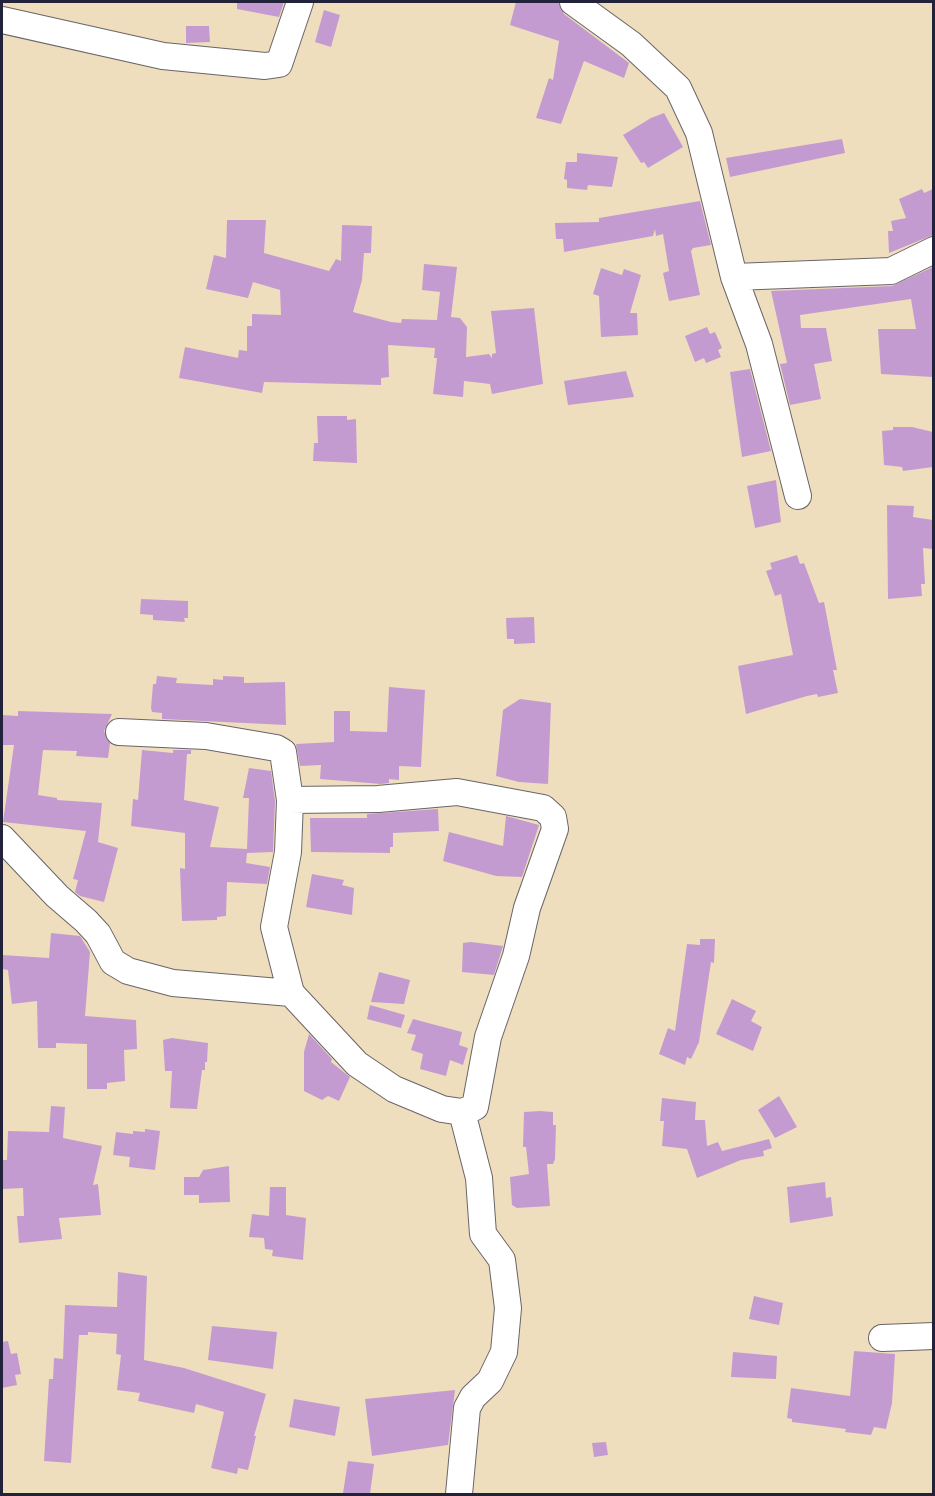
<!DOCTYPE html>
<html>
<head>
<meta charset="utf-8">
<style>
	body { margin:0 }
	#map { position:relative; width:935px; height:1496px; overflow:hidden; background:#efdebd; font-family:Mali,sans-serif }
	canvas { display:block }
	.frame { position:absolute; inset:0; border:3px solid #22223b; pointer-events:none }
</style>
</head>
<body>
<div id="map">
<canvas width="935" height="1496"></canvas>
<div class="frame"></div>
</div>
<script>
const ctx = document.querySelector('canvas').getContext('2d');
ctx.lineJoin = 'round';
function fillPath(path, color) { ctx.fillStyle = color; ctx.fill(path, 'evenodd'); }
const toPath = rows => new Path2D(rows.map(r => 'M' + r).join(''));
function stroke(path, color, width, dash) { ctx.strokeStyle = color; ctx.lineWidth = width; ctx.lineCap = dash ? 'butt' : 'round'; ctx.setLineDash(dash || []); ctx.stroke(path); }
fillPath(toPath([
	[237,2,284,2,279,17,237,9],
	[516,2,558,2,564,14,629,63,624,78,584,61,561,124,536,118,549,78,553,80,559,41,510,25],
	[324,10,340,15,331,47,315,42],
	[186,26,209,26,210,42,186,43],
	[664,113,683,147,648,168,644,162,641,163,623,135,651,118],
	[842,139,845,153,730,177,726,158],
	[577,153,618,157,612,187,588,185,587,190,567,188,567,180,564,179,566,162,577,162],
	[922,189,924,193,933,189,933,235,889,253,888,231,893,231,891,221,906,218,899,199],
	[700,201,711,245,693,248,691,251,700,295,669,301,663,273,669,271,663,234,656,236,655,229,653,236,564,252,563,239,556,239,555,223,599,222,599,218],
	[227,220,266,220,264,253,329,271,336,259,341,261,342,225,372,226,371,253,364,253,362,280,353,312,391,322,401,323,402,319,437,320,440,292,422,290,424,264,457,267,451,317,460,318,467,327,466,357,489,354,492,358,492,354,496,353,491,311,534,308,543,384,492,394,490,384,464,381,463,397,433,394,437,358,434,358,435,348,388,345,389,377,381,378,381,385,264,382,262,393,179,378,185,347,238,358,239,350,247,351,247,326,252,326,252,314,281,315,280,290,253,282,248,298,206,289,214,255,226,258],
	[933,267,933,377,881,374,878,329,916,329,911,299,800,315,801,328,826,328,832,361,814,364,821,399,790,405,780,364,787,363,771,291,892,286],
	[601,268,622,275,624,269,641,275,630,313,637,313,638,335,601,337,599,296,593,294],
	[707,327,710,334,715,332,722,348,718,350,721,357,706,363,704,358,695,362,685,336],
	[750,369,771,451,742,457,730,372],
	[626,371,634,397,568,405,564,381],
	[317,416,347,416,347,420,356,419,357,463,313,461,314,443,318,443],
	[893,427,912,427,933,432,933,467,903,471,902,467,884,465,882,431,893,430],
	[776,480,781,522,755,528,747,486],
	[887,505,914,506,913,517,933,520,933,549,923,548,925,584,921,584,922,596,888,599],
	[797,555,800,564,804,563,819,603,824,602,837,670,833,670,838,693,818,697,817,694,807,696,746,714,738,666,793,655,781,594,775,596,766,571,772,569,770,563],
	[141,599,188,601,188,618,184,618,185,622,153,620,153,615,140,614],
	[534,617,535,643,514,644,514,639,507,639,506,618],
	[157,676,177,678,176,683,213,685,213,679,223,680,223,676,244,677,244,683,285,682,286,725,162,719,162,713,152,712,151,708,153,684,156,684],
	[389,687,425,690,421,767,399,766,399,780,389,779,389,783,381,784,320,779,321,765,300,766,296,744,334,742,334,711,350,711,350,731,387,732],
	[520,699,551,703,548,784,519,782,496,776,503,710],
	[18,711,112,714,104,731,110,743,108,758,76,756,77,751,43,750,38,795,57,798,57,800,102,803,98,842,118,848,104,902,80,896,75,892,78,880,73,879,86,831,3,822,14,745,2,745,2,715,18,716],
	[142,750,173,753,173,750,191,750,191,754,187,754,184,800,219,807,210,847,247,849,249,798,243,798,249,768,271,771,275,801,273,852,247,853,246,863,270,867,267,884,227,882,226,916,217,917,217,920,182,921,180,868,185,869,185,833,131,826,133,799,138,800],
	[438,809,439,831,393,833,393,847,390,847,390,853,311,852,310,818,367,818,367,814],
	[506,816,539,825,522,877,496,876,443,861,449,832,503,846],
	[312,874,344,880,342,885,354,888,352,915,306,907],
	[51,933,80,936,90,952,85,1016,136,1020,137,1049,124,1050,125,1081,107,1083,107,1089,87,1089,87,1044,56,1043,56,1048,38,1048,37,1001,12,1004,8,970,2,969,2,955,49,958],
	[700,939,715,939,714,963,711,962,699,1042,691,1059,687,1057,685,1065,659,1054,668,1028,675,1031,687,944,700,945],
	[471,942,503,946,494,975,462,972,463,943],
	[379,972,410,980,404,1004,371,1002],
	[732,999,756,1011,751,1021,762,1027,753,1051,716,1034],
	[370,1005,405,1015,401,1028,367,1019],
	[413,1019,462,1032,459,1045,468,1048,463,1065,450,1060,446,1076,420,1069,423,1054,411,1050,416,1035,407,1033],
	[309,1034,332,1059,331,1062,350,1077,339,1101,328,1096,322,1100,304,1091,304,1052],
	[172,1038,208,1043,207,1062,205,1062,205,1070,202,1070,197,1109,170,1108,172,1071,165,1071,163,1040],
	[779,1096,797,1127,775,1138,758,1110],
	[662,1098,696,1102,695,1120,705,1120,707,1146,718,1142,722,1151,769,1139,772,1148,763,1151,764,1156,741,1160,697,1178,687,1149,662,1146,664,1121,660,1121],
	[51,1106,65,1107,63,1138,102,1146,93,1185,98,1184,101,1215,59,1218,62,1239,19,1243,17,1216,24,1216,23,1188,2,1189,2,1160,7,1160,8,1131,49,1132],
	[540,1111,553,1112,553,1125,556,1125,555,1159,553,1164,547,1164,550,1206,517,1208,512,1205,510,1177,529,1174,526,1147,523,1147,524,1112],
	[145,1129,160,1131,155,1170,129,1167,130,1157,113,1155,116,1132,133,1134,133,1131,145,1132],
	[229,1166,230,1202,199,1203,199,1195,184,1195,184,1177,199,1177,203,1170],
	[825,1182,826,1198,831,1197,833,1216,790,1223,787,1187],
	[270,1187,286,1187,286,1215,306,1218,303,1260,272,1256,273,1250,265,1249,264,1238,249,1237,252,1214,269,1216],
	[118,1272,147,1276,144,1360,184,1368,266,1394,254,1436,256,1436,248,1470,238,1468,237,1474,211,1468,224,1412,196,1404,194,1413,138,1401,140,1393,117,1390,121,1355,116,1354,117,1334,88,1332,88,1335,79,1335,71,1463,44,1461,49,1379,53,1379,54,1358,63,1359,65,1305,117,1307],
	[754,1296,783,1303,779,1325,749,1319],
	[212,1326,277,1332,273,1369,208,1360],
	[8,1341,11,1354,17,1353,21,1374,15,1375,17,1385,2,1388,2,1342],
	[854,1351,895,1354,892,1403,886,1429,874,1427,871,1435,845,1432,846,1429,792,1422,792,1419,787,1418,791,1388,850,1396],
	[733,1352,777,1356,776,1379,731,1377],
	[455,1390,448,1445,372,1456,365,1399],
	[294,1399,340,1407,335,1436,289,1427],
	[606,1442,608,1455,594,1457,592,1443],
	[348,1461,374,1464,370,1494,343,1493]
]), '#c49bd1');
const minor = toPath([
	[573,2,631,44,678,88,699,133,734,277,759,344,798,496],
	[2,20,163,56,265,66,279,64,300,2],
	[734,277,891,271,934,250],
	[119,732,206,736,276,748,283,752,290,800,288,852,274,927,291,993],
	[290,800,378,799,457,792,543,808,553,817,555,829,527,908,516,956,488,1037,475,1107,462,1112],
	[2,838,57,896,86,921,98,934,113,962,128,971,173,983,291,993,357,1064,394,1089,442,1109,462,1112,479,1178,483,1234,502,1260,508,1308,504,1352,490,1381,473,1397,467,1408,459,1494],
	[882,1338,934,1336]
]);
stroke(minor, '#6a6468', 28);
stroke(minor, '#fff', 26);
</script>
</body>
</html>
